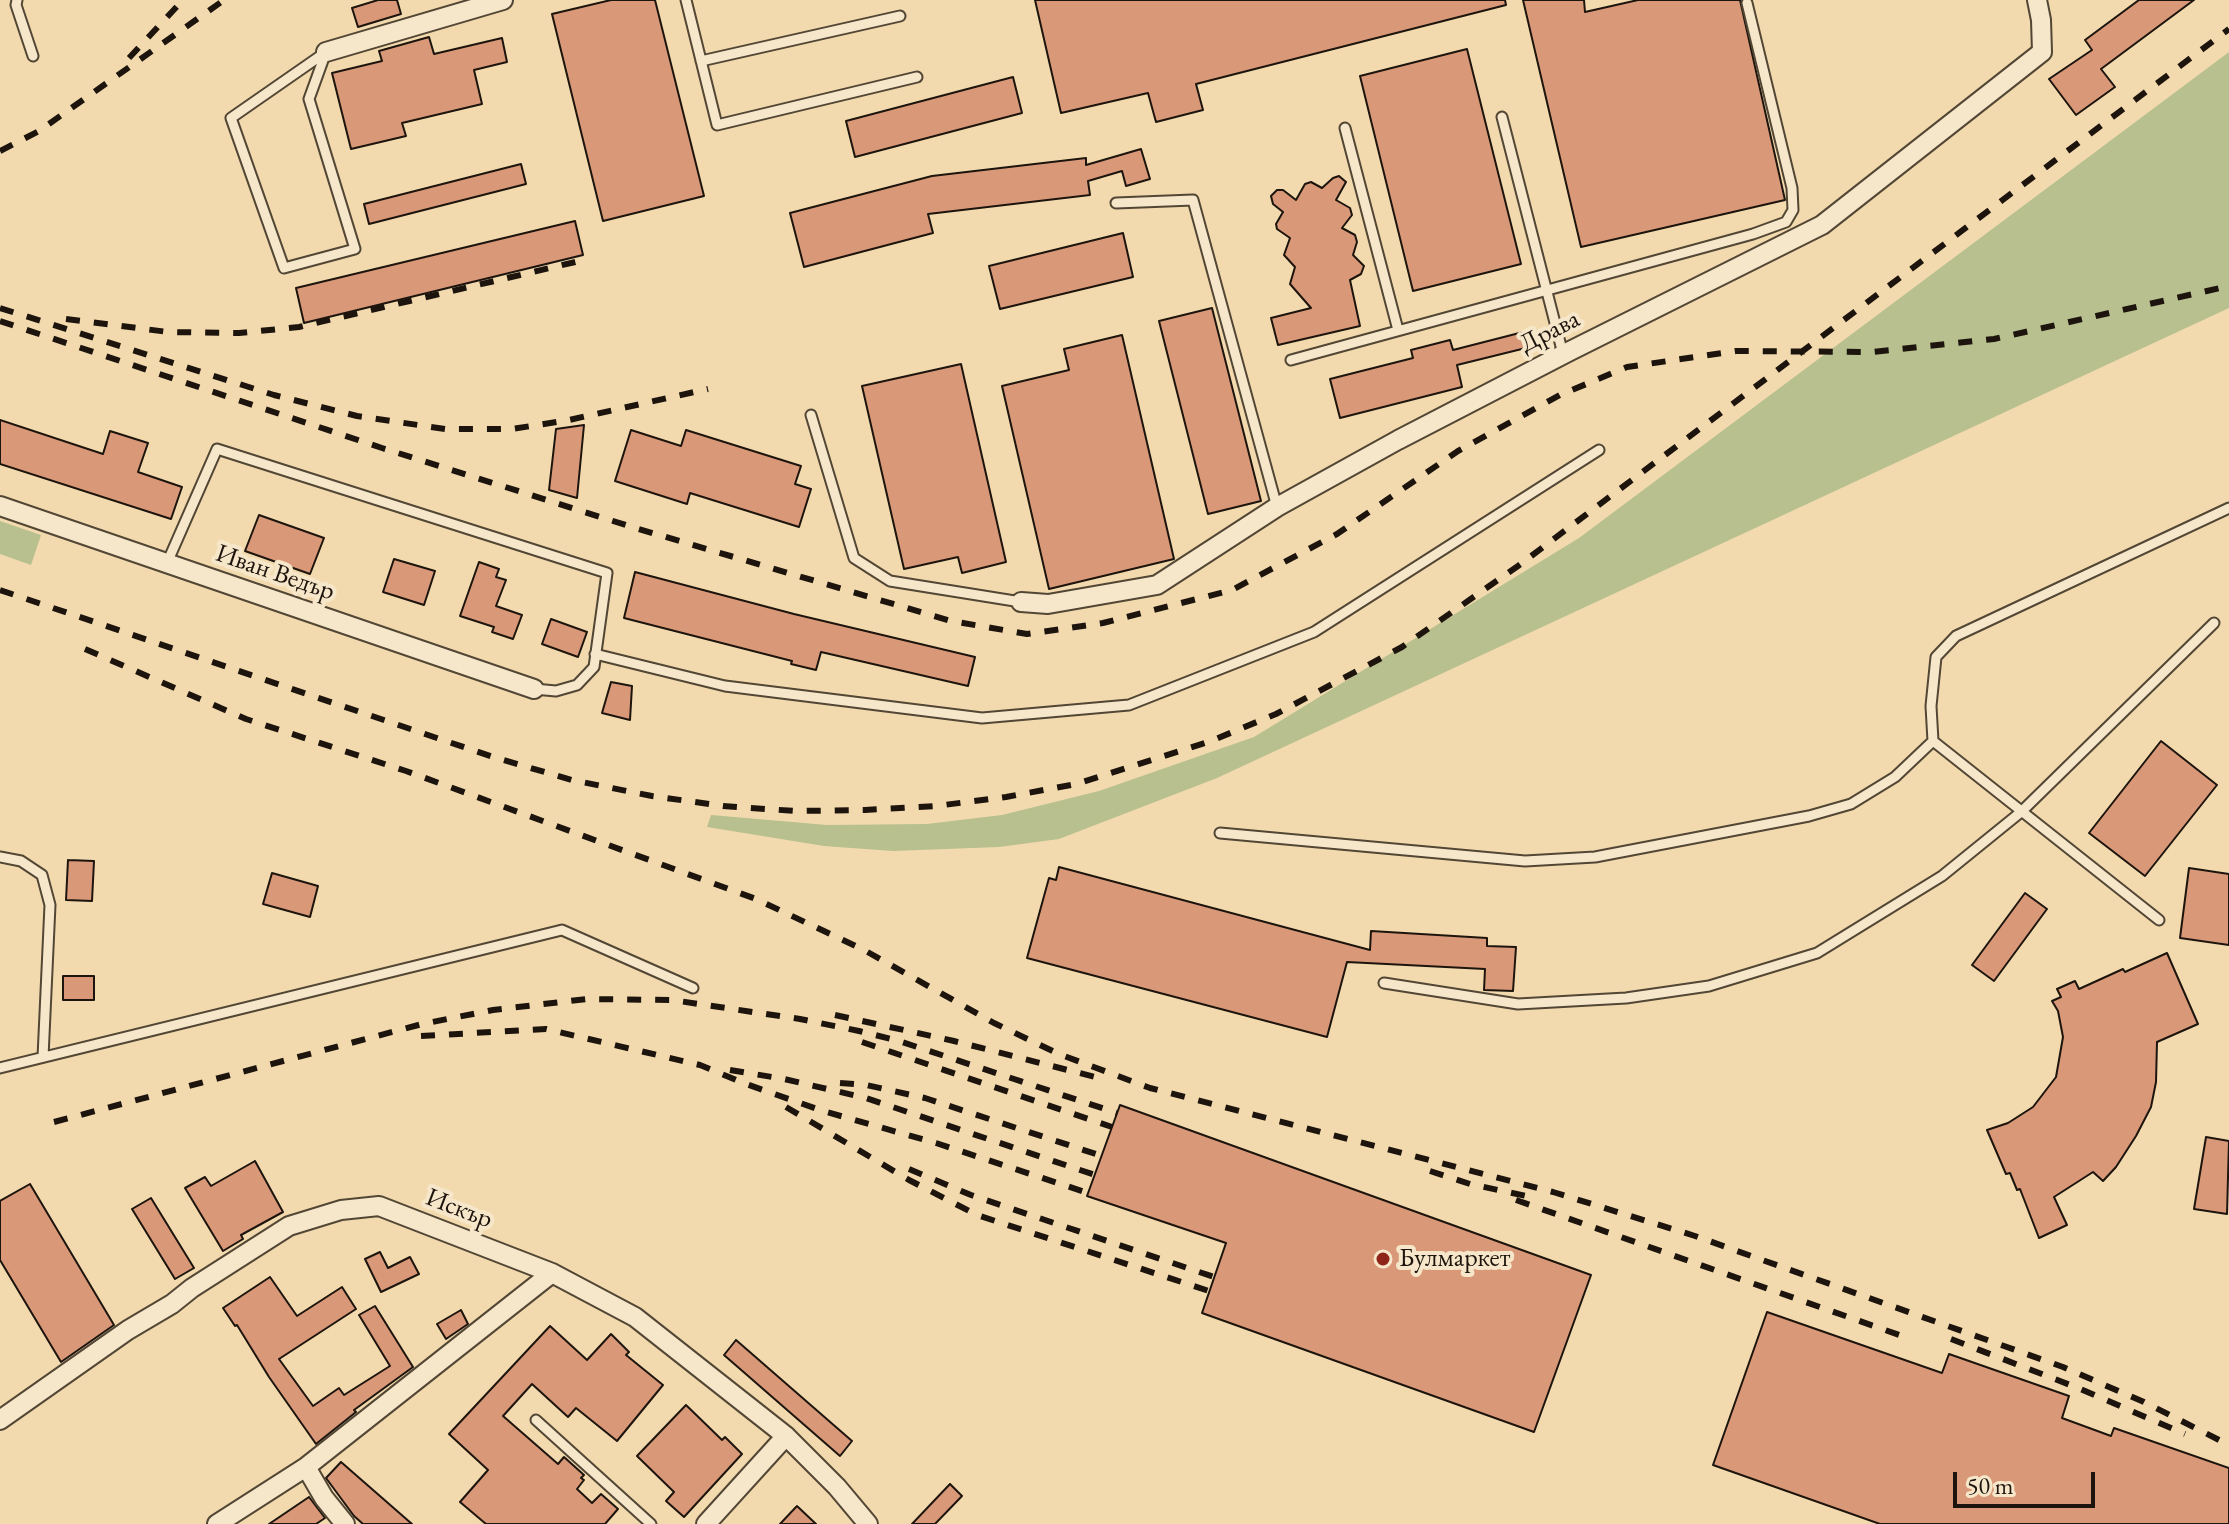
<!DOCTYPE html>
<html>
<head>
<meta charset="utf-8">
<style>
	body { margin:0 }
	#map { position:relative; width:2229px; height:1524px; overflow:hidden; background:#f2daae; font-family:"EB Garamond",serif }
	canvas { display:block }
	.scale { position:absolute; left:1953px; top:1472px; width:142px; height:36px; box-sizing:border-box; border:4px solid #1d150d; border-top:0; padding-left:10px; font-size:24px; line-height:28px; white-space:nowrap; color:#1d150d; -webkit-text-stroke:6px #f7e7ca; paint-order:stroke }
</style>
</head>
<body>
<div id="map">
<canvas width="2229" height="1524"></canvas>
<div class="scale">50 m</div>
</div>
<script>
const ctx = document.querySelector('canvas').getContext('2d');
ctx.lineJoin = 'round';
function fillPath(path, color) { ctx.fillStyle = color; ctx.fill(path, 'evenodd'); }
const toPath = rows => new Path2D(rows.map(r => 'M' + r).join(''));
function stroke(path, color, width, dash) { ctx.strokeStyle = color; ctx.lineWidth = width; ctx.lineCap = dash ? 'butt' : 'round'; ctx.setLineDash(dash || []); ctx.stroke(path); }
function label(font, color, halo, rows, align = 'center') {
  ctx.font = font + ' "EB Garamond",serif'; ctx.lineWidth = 8; ctx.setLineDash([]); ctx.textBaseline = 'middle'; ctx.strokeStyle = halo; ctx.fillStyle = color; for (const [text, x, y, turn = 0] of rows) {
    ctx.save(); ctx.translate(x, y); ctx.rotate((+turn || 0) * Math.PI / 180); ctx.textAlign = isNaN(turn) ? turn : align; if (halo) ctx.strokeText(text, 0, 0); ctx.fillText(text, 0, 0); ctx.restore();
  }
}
fillPath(toPath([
	[2229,52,2229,308,1217,778,1059,839,999,847,893,851,824,846,707,827,711,815,827,825,927,824,1002,815,1099,791,1254,737,1579,538],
	[0,521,41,535,31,565,0,554]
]), '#b7c08e');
const building = toPath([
	[378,0,397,0,401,14,358,27,352,8,378,0],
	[611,0,655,0,704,196,603,221,552,14,611,0],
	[1035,0,1505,0,1506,5,1196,84,1203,110,1156,122,1148,93,1061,113,1035,0],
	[1523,0,1584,0,1585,12,1638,0,1740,0,1785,200,1581,247,1523,0],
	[2139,0,2194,0,2101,69,2115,87,2076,115,2049,79,2092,50,2085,40,2139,0],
	[429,37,434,54,502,38,507,62,474,70,482,104,402,123,406,136,351,149,332,73,382,61,379,51,429,37],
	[1467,49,1521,264,1413,291,1360,76,1467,49],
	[1013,77,1022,113,855,157,846,121,1013,77],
	[1141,149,1150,179,1126,186,1122,171,1088,181,1090,195,928,214,933,233,804,267,790,213,932,176,1086,158,1086,165,1141,149],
	[521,164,526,184,369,224,364,204,521,164],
	[1339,176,1346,182,1336,200,1350,208,1352,215,1342,228,1355,235,1357,242,1353,255,1364,266,1361,274,1350,280,1360,326,1278,345,1271,318,1311,308,1290,284,1295,267,1284,255,1290,238,1277,229,1276,224,1283,212,1273,204,1271,196,1277,190,1283,190,1296,200,1305,184,1311,182,1322,188,1333,178,1339,176],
	[575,221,583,255,304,323,296,288,575,221],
	[1123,233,1133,277,1000,309,989,266,1123,233],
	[1212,308,1261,501,1208,514,1159,321,1212,308],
	[1535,329,1538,345,1457,365,1462,387,1340,418,1330,379,1413,358,1411,350,1450,340,1453,350,1535,329],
	[1122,335,1174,559,1049,589,1002,386,1069,370,1064,349,1122,335],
	[961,364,1006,562,962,573,958,557,904,569,862,386,961,364],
	[0,420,103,454,110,431,148,443,138,472,182,487,171,519,0,464,0,420],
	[584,425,577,498,549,490,556,429,584,425],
	[631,430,681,446,686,430,801,466,795,484,811,489,799,527,690,493,687,504,615,481,631,430],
	[259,515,324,538,310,574,245,551,259,515],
	[394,559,435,571,424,605,383,592,394,559],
	[479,562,499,569,496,577,506,580,496,606,522,615,513,639,492,632,494,627,460,616,479,562],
	[635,572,794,614,975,657,968,686,821,652,816,670,791,664,792,661,624,618,635,572],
	[551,619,587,632,578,657,542,644,551,619],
	[611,682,632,686,630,720,602,713,611,682],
	[2161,741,2217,785,2145,876,2089,833,2161,741],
	[68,860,94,861,92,901,66,900,68,860],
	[1059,867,1370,950,1371,931,1487,938,1487,946,1516,947,1513,991,1484,990,1485,969,1347,962,1327,1037,1027,958,1049,878,1056,880,1059,867],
	[2189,868,2229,874,2229,945,2180,938,2189,868],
	[272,873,318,886,310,917,263,904,272,873],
	[2025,893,2047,909,1994,981,1972,965,2025,893],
	[2167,953,2198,1024,2157,1042,2156,1082,2151,1107,2136,1136,2116,1167,2103,1181,2093,1172,2054,1197,2067,1225,2039,1238,2020,1189,2017,1190,2010,1173,2006,1174,1987,1130,2008,1123,2033,1107,2056,1077,2063,1037,2058,1011,2052,1001,2061,997,2057,989,2075,981,2079,989,2123,969,2125,972,2167,953],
	[63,976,94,976,94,1000,63,1000,63,976],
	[1120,1105,1591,1275,1534,1432,1202,1313,1226,1243,1087,1196,1120,1105],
	[2206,1137,2229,1141,2227,1214,2194,1209,2206,1137],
	[255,1161,283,1212,241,1235,243,1239,223,1251,185,1188,205,1177,211,1186,255,1161],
	[30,1184,114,1325,61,1362,0,1260,0,1201,30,1184],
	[151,1198,194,1268,175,1279,132,1209,151,1198],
	[380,1252,388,1268,410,1257,419,1274,381,1292,365,1259,380,1252],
	[270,1277,297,1316,342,1287,356,1309,279,1359,313,1406,339,1388,344,1395,390,1366,359,1315,375,1306,413,1367,354,1410,356,1412,316,1444,269,1377,237,1325,235,1326,223,1308,270,1277],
	[461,1310,468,1324,446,1339,437,1324,461,1310],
	[1767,1312,1942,1373,1949,1354,2069,1396,2062,1418,2111,1436,2114,1428,2229,1468,2229,1524,1880,1524,1713,1465,1767,1312],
	[550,1326,587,1360,611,1334,629,1352,626,1355,663,1385,617,1441,576,1408,568,1417,532,1384,503,1416,558,1464,564,1457,584,1475,581,1478,584,1480,577,1489,592,1503,601,1494,618,1509,605,1524,486,1524,460,1502,488,1470,449,1434,550,1326],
	[736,1340,852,1441,840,1456,724,1355,736,1340],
	[686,1405,722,1440,725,1437,742,1454,684,1517,666,1501,674,1492,637,1456,686,1405],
	[341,1462,412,1524,363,1524,354,1516,326,1478,341,1462],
	[950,1484,962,1496,935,1524,912,1524,950,1484],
	[309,1497,325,1518,316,1524,269,1524,309,1497],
	[797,1506,816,1524,780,1524,797,1506]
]);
fillPath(building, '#d99979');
stroke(building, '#1d150d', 2);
const lane = toPath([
	[17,0,16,5,33,56],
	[686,0,717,125,917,77],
	[326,52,309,99,355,249,284,268,231,118,326,52],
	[701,61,900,16],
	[1502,117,1563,354],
	[1345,128,1398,330],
	[1116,203,1193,200,1277,507],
	[1291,360,1753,234,1786,222,1793,210,1792,188,1747,3],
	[811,415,854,558,890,581,1021,602],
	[167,563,217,449,607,573,594,667,577,685,556,691,534,689],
	[595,654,725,686,982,718,1129,705,1314,632,1599,450],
	[1220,833,1525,861,1595,857,1809,816,1851,804,1895,777,1933,741],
	[0,857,21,861,42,875,50,905,43,1057],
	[2159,920,1933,741,1931,706,1936,657,1956,636,2229,508],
	[1384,983,1518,1004,1626,998,1709,986,1817,953,1942,876,2021,812,2214,623],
	[0,1068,562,930,693,988],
	[536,1420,651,1524]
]);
const street = toPath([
	[326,52,503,0],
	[0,506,534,689],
	[1021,602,1048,604,1157,585,1277,507,1398,440,1570,351,1822,225,2042,52,2041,20,2037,0],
	[0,1420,128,1330,172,1304,192,1288,289,1226,341,1210,379,1206,552,1273,635,1317,786,1436,837,1487,868,1524],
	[306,1467,324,1498,345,1524],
	[217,1524,306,1467,552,1273],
	[706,1524,786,1436]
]);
stroke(lane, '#524635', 13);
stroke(street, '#524635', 22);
stroke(lane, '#f7e7ca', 9);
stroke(street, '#f7e7ca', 18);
stroke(toPath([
	[129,58,183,0],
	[0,151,39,131,224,0],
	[0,308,274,395,357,416,445,429,512,429,569,420,708,389],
	[66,319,168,332,239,333,299,327,588,259],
	[0,321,382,448,632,527,951,621,1027,634,1103,623,1232,590,1337,534,1458,451,1560,395,1627,367,1736,351,1872,352,1994,339,2229,286],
	[0,590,493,757,572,780,652,796,723,806,795,811,865,810,936,806,1006,797,1076,784,1211,741,1276,714,1402,647,1518,566,2229,29],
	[85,649,246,719,406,771,756,899,864,950,994,1023,1059,1054,1150,1088,1553,1192,1695,1236,2063,1367,2144,1402,2229,1445],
	[835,1015,954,1041,1099,1078],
	[421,1036,546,1029,700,1065,746,1084,823,1111,936,1143,1088,1193],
	[862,1042,1112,1127],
	[730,1070,784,1079,866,1098,1095,1175],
	[840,1083,866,1085,925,1098,1102,1156],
	[786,1107,909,1180,977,1215,1209,1291],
	[54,1122,422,1024,493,1010,587,999,672,1000,800,1019,859,1031,899,1041,1117,1113],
	[909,1169,971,1195,1214,1277],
	[1430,1171,1470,1184,1531,1197],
	[1516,1200,1905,1337],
	[1951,1339,2078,1388,2185,1434]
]), '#1d150d', 6, [14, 14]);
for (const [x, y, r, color] of [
	[1383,1259,8,"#8f2418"]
]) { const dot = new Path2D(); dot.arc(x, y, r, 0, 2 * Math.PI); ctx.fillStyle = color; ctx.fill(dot); stroke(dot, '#f7e7ca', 3); }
label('26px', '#1d150d', '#f7e7ca', [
	["Драва",1550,332,-27],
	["Иван Ведър",275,573,19],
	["Искър",459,1209,21]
]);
label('26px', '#1d150d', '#f7e7ca', [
	["Булмаркет",1399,1259]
], 'left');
</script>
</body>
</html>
